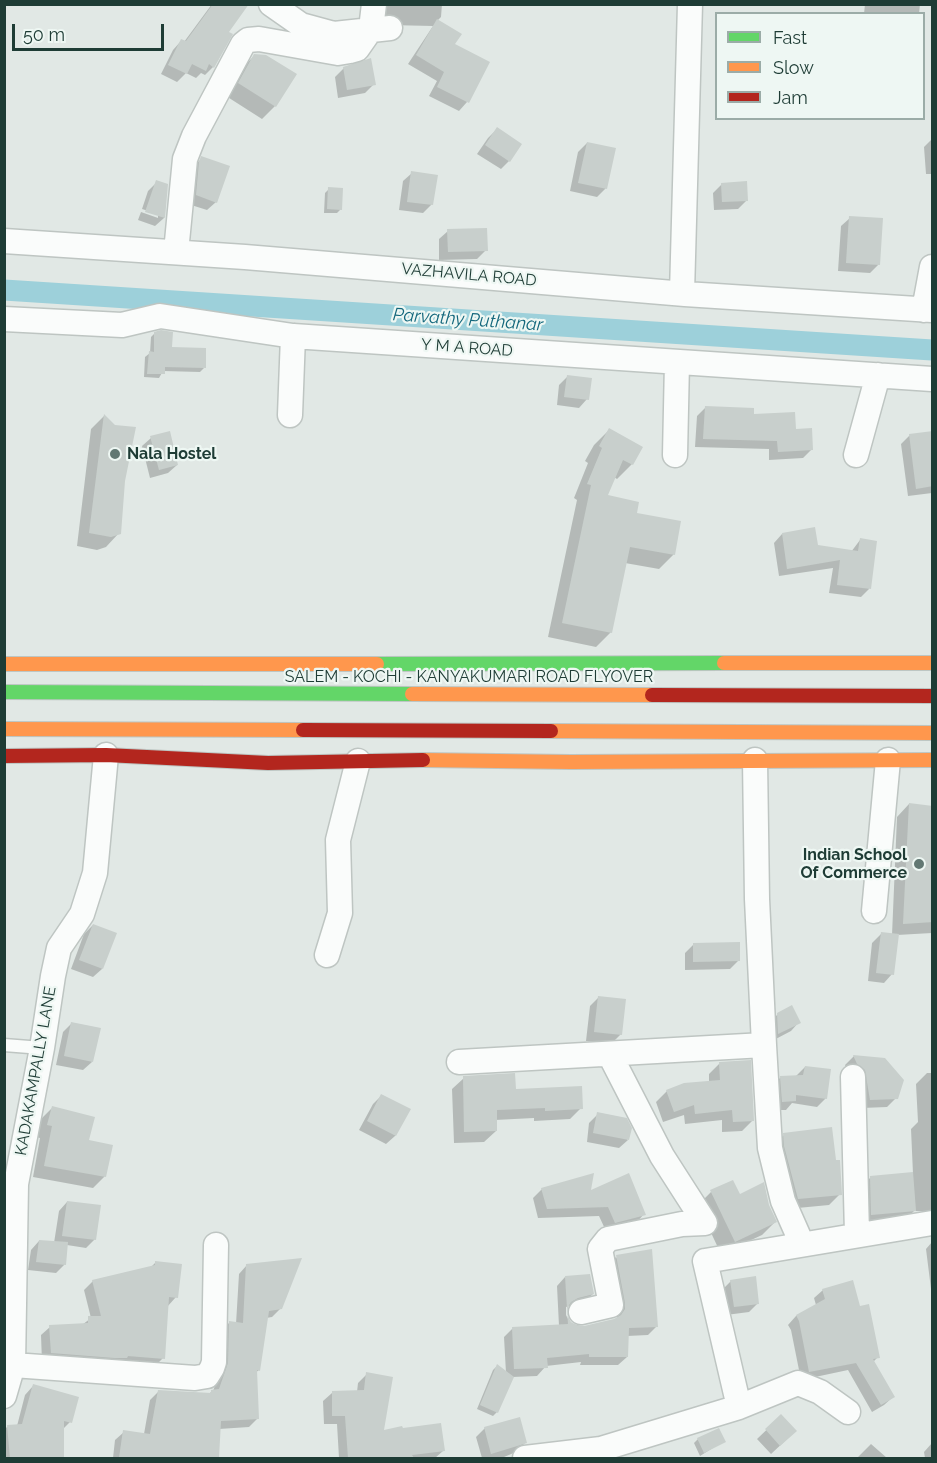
<!DOCTYPE html>
<html>
<head>
<meta charset="utf-8">
<style>
	body { margin:0 }
	#map { position:relative; width:937px; height:1463px; overflow:hidden; background:#e1e8e5; font-family:Raleway,sans-serif }
	canvas { display:block }
	.frame { position:absolute; inset:0; border:6px solid #1e3c35; pointer-events:none }
	.legend { position:absolute; left:715px; top:12px; width:210px; height:108px; box-sizing:border-box; background:#eef7f3; border:2px solid #9baca7; margin:0; padding:8px 10px; list-style:none; font-size:18px; color:#1e3c35 }
	.legend li { display:flex; align-items:center; gap:12px; height:30px }
	.legend b { width:30px; border:2px solid #9baca7 }
	.scale { position:absolute; left:12px; top:24px; width:152px; height:27px; box-sizing:border-box; border:3px solid #1e3c35; border-top:0; padding-left:8px; font-size:18px; line-height:21px; white-space:nowrap; color:#1e3c35; -webkit-text-stroke:4px #eef7f3; paint-order:stroke }
</style>
</head>
<body>
<div id="map">
<canvas width="937" height="1463"></canvas>
<div class="frame"></div>
<ul class="legend">
<li><b style="height:8px;background:#63d668"></b>Fast</li>
<li><b style="height:8px;background:#ff974d"></b>Slow</li>
<li><b style="height:8px;background:#b3261e"></b>Jam</li>
</ul>
<div class="scale">50 m</div>
</div>
<script>
const ctx = document.querySelector('canvas').getContext('2d');
ctx.lineJoin = 'round';
function fillPath(path, color) { ctx.fillStyle = color; ctx.fill(path, 'evenodd'); }
const toPath = rows => new Path2D(rows.map(r => 'M' + r).join(''));
function stroke(path, color, width, dash) { ctx.strokeStyle = color; ctx.lineWidth = width; ctx.lineCap = dash ? 'butt' : 'round'; ctx.setLineDash(dash || []); ctx.stroke(path); }
function label(font, color, halo, rows, align = 'center') {
  ctx.font = font + ' Raleway,sans-serif'; ctx.lineWidth = 4.5; ctx.setLineDash([]); ctx.textBaseline = 'middle'; ctx.strokeStyle = halo; ctx.fillStyle = color; for (const [text, x, y, turn = 0] of rows) {
    ctx.save(); ctx.translate(x, y); ctx.rotate((+turn || 0) * Math.PI / 180); ctx.textAlign = isNaN(turn) ? turn : align; if (halo) ctx.strokeText(text, 0, 0); ctx.fillText(text, 0, 0); ctx.restore();
  }
}
fillPath(toPath([
	[212,4,240,4,213,67,205,75,201,73,196,78,186,73,177,82,161,74,173,50,181,41,184,42],
	[380,4,442,4,441,17,437,21,453,45,467,102,459,111,429,96,437,81,408,64,433,26,388,25,380,22],
	[865,4,920,4,919,14,864,14],
	[255,55,275,106,262,119,226,96,241,69],
	[344,68,374,84,365,93,338,98,335,77],
	[497,129,509,161,501,169,477,154,488,138],
	[932,139,932,174,926,174,924,147],
	[587,143,606,188,597,197,570,191,578,152],
	[202,158,216,202,207,210,188,204,193,167],
	[412,173,432,204,423,213,399,210,403,181],
	[157,182,167,185,164,218,155,226,138,220,141,212,158,218,158,214,142,209,148,191],
	[722,184,747,200,738,209,714,210,713,193],
	[329,189,341,209,337,213,324,213,325,193],
	[850,218,879,264,870,273,838,271,841,226],
	[448,231,486,250,477,259,439,260,439,239],
	[155,333,170,349,204,368,200,372,163,371,159,378,144,377,145,357,150,353,151,337],
	[568,376,587,399,579,408,557,405,559,385],
	[706,407,752,416,794,430,812,449,803,458,769,460,769,449,695,447,697,416],
	[104,416,123,481,119,533,106,547,97,550,77,546,91,429],
	[609,430,632,464,617,479,614,477,606,496,674,554,659,569,625,563,611,632,596,647,548,637,577,500,574,498,588,463,585,461,594,445],
	[932,432,932,493,908,496,901,444,910,435],
	[151,438,177,465,168,473,150,478,142,446],
	[782,534,817,547,851,552,860,540,869,589,861,597,829,593,833,568,779,576,774,543],
	[909,804,932,807,932,933,897,935,892,974,884,983,868,981,872,943,881,934,892,935,897,817],
	[93,925,102,969,93,977,71,969,84,934],
	[694,944,738,961,730,969,685,970,685,953],
	[598,998,621,1034,612,1043,586,1041,590,1006],
	[778,1014,799,1022,791,1031,770,1042,769,1023],
	[71,1024,92,1062,83,1070,56,1065,63,1032],
	[854,1056,896,1098,887,1107,862,1108,845,1065],
	[720,1063,753,1120,742,1131,722,1132,722,1120,685,1124,684,1115,663,1122,656,1102,667,1091,709,1083,709,1074],
	[805,1067,826,1098,817,1107,792,1103,786,1110,773,1110,772,1086,781,1077,796,1076],
	[927,1073,932,1073,932,1211,914,1211,903,1222,860,1225,859,1189,870,1178,913,1174,911,1129,918,1122,916,1084],
	[464,1078,514,1091,581,1108,570,1119,534,1121,534,1118,495,1120,496,1131,484,1142,454,1143,452,1089],
	[382,1095,409,1109,395,1136,386,1144,359,1130,373,1104],
	[53,1107,87,1142,105,1176,93,1188,33,1177,40,1138,36,1137,41,1119],
	[598,1114,628,1140,619,1148,587,1142,589,1123],
	[784,1135,840,1194,829,1205,787,1209,773,1146],
	[542,1189,644,1214,636,1223,606,1231,599,1216,538,1218,533,1198],
	[711,1192,739,1196,768,1205,775,1222,762,1235,721,1254,698,1205],
	[67,1202,95,1239,86,1248,67,1245,65,1264,56,1273,28,1270,31,1250,39,1241,54,1243,59,1211],
	[932,1242,932,1297,926,1249],
	[616,1257,656,1327,648,1335,627,1336,627,1357,618,1365,580,1365,581,1362,546,1366,537,1376,512,1377,497,1412,493,1416,477,1409,493,1370,497,1366,506,1373,504,1337,513,1328,559,1326,557,1286,565,1277,593,1294,584,1302,566,1307,566,1315,570,1323,584,1327,617,1319,617,1312,608,1265],
	[156,1262,176,1297,167,1307,163,1358,154,1367,42,1362,41,1335,50,1327,82,1325,91,1318,84,1290,93,1281,151,1267],
	[247,1265,281,1308,272,1317,266,1318,259,1370,255,1373,257,1419,249,1427,219,1429,217,1458,113,1458,115,1440,124,1432,144,1434,150,1400,159,1391,208,1394,213,1391,220,1372,221,1331,229,1323,236,1324,239,1274],
	[731,1281,758,1303,749,1312,726,1315,722,1290],
	[823,1290,859,1308,878,1357,873,1362,893,1397,884,1405,872,1412,848,1370,801,1380,791,1330,788,1325,796,1316,816,1305,814,1298],
	[367,1374,382,1432,443,1451,435,1458,339,1458,337,1424,324,1424,323,1401,332,1393,357,1392,358,1383],
	[33,1386,70,1422,62,1430,63,1458,4,1458,4,1430,8,1426,17,1426,25,1395],
	[781,1416,786,1440,771,1454,757,1439],
	[485,1428,525,1443,516,1452,504,1457,482,1458,476,1437],
	[718,1430,724,1441,700,1456,694,1443,698,1439],
	[932,1443,932,1458,925,1458,924,1452],
	[871,1444,887,1458,857,1458]
]), '#0003');
stroke(toPath([
	[4,290,932,350]
]), '#9dd0da', 21);
fillPath(toPath([
	[213,4,249,4,229,32,233,34,214,68,209,64,206,71,192,64,187,74,168,65,181,39,186,41],
	[437,19,462,34,455,44,490,62,469,103,437,87,444,72,416,55],
	[254,54,266,55,297,74,276,107,238,83],
	[371,58,376,85,347,90,343,67],
	[497,127,522,144,510,162,485,145],
	[587,142,616,148,607,189,578,183],
	[201,156,230,166,217,203,196,195,199,162],
	[411,171,438,175,433,205,407,202],
	[156,180,168,184,165,218,145,212],
	[747,181,748,201,722,202,721,183],
	[328,187,343,188,342,210,327,209],
	[849,216,883,218,880,265,846,263],
	[487,228,488,251,448,252,447,229],
	[161,330,173,332,172,347,206,348,206,368,165,367,165,374,147,374,149,351,154,352,154,332],
	[567,375,592,378,589,400,564,397],
	[705,406,754,408,754,414,795,412,796,429,812,428,813,450,778,452,777,441,703,439],
	[104,414,115,425,136,427,125,481,121,534,111,537,89,533],
	[609,428,643,447,633,465,623,460,608,495,639,502,637,513,681,521,675,555,630,547,612,633,562,623,591,485,587,484,602,448,599,446],
	[170,431,178,465,159,470,150,436],
	[933,431,933,486,916,489,909,434],
	[815,527,818,545,858,551,860,538,877,541,871,589,837,585,840,560,787,569,782,533],
	[909,803,933,806,933,922,903,924],
	[93,924,117,933,103,969,79,960],
	[881,932,899,934,894,975,876,973],
	[740,942,740,961,693,962,693,943],
	[598,996,626,999,622,1035,594,1032],
	[792,1005,801,1023,778,1034,777,1013],
	[71,1022,101,1028,93,1062,64,1056],
	[853,1055,885,1058,904,1080,898,1099,870,1100,865,1070,857,1064],
	[751,1060,754,1121,733,1122,732,1110,695,1114,694,1105,674,1112,666,1090,684,1083,720,1080,719,1062],
	[805,1066,831,1069,827,1099,796,1095,796,1101,782,1102,780,1076,803,1075],
	[515,1073,516,1089,582,1086,583,1109,545,1111,545,1108,497,1110,497,1131,464,1132,463,1076],
	[381,1094,411,1109,396,1136,367,1121],
	[52,1106,95,1117,89,1140,113,1145,106,1177,44,1166,52,1126,47,1125],
	[597,1112,627,1118,632,1128,629,1140,593,1133],
	[832,1127,836,1160,840,1160,842,1195,798,1199,784,1146,783,1133],
	[913,1172,916,1211,871,1215,870,1176],
	[594,1173,591,1190,629,1173,646,1215,615,1223,608,1207,547,1209,541,1188],
	[733,1180,740,1194,764,1182,769,1205,777,1222,735,1242,710,1190],
	[67,1201,101,1205,96,1240,62,1236],
	[39,1240,68,1242,66,1265,36,1262],
	[652,1249,658,1327,629,1328,628,1357,589,1357,589,1354,547,1358,548,1368,514,1369,512,1327,568,1324,565,1276,590,1274,594,1294,578,1298,571,1302,568,1307,567,1315,571,1322,576,1325,584,1326,614,1319,621,1315,625,1309,625,1303,616,1255],
	[302,1258,282,1309,269,1311,260,1371,257,1370,259,1419,221,1421,219,1458,119,1458,123,1430,150,1434,158,1390,211,1393,211,1390,219,1389,228,1363,229,1321,243,1323,246,1264],
	[155,1261,182,1264,178,1298,169,1297,165,1359,128,1356,127,1358,115,1358,51,1353,49,1325,88,1323,88,1316,101,1316,92,1280,155,1265],
	[756,1276,759,1304,734,1307,730,1280],
	[853,1280,860,1306,869,1304,880,1358,873,1359,895,1397,881,1405,856,1363,809,1372,799,1321,796,1315,825,1299,822,1289],
	[497,1364,514,1377,498,1413,480,1405],
	[366,1372,393,1377,384,1430,402,1426,403,1428,441,1423,445,1451,412,1455,414,1458,348,1458,345,1416,332,1416,332,1391,364,1390],
	[33,1384,79,1397,72,1423,64,1421,64,1458,10,1458,7,1425,22,1424],
	[781,1414,797,1431,780,1446,765,1429],
	[520,1417,527,1443,491,1454,484,1427],
	[719,1428,726,1442,704,1453,697,1438]
]), '#c8cfcc');
const lane = toPath([
	[4,1045,42,1048]
]);
const street = toPath([
	[271,4,301,25,334,34,390,28],
	[4,241,245,257,685,294,932,310],
	[176,252,185,159,194,136,243,44,248,40,259,39,338,53,350,51,357,49,371,29,374,4],
	[682,293,690,4],
	[924,310,932,267],
	[4,319,122,325,160,316,293,336,932,379],
	[290,415,293,336],
	[675,455,677,362],
	[856,455,878,375],
	[874,911,888,760],
	[327,955,340,913,338,840,358,761],
	[764,1045,770,1148,783,1201,802,1244],
	[459,1062,764,1045,757,899,755,760],
	[853,1077,857,1234],
	[581,1312,611,1305,600,1249,608,1239,682,1224,705,1223,662,1156,610,1055],
	[13,1365,195,1378,207,1376,212,1368,214,1362,216,1245],
	[4,1396,13,1365,16,1184,42,1048,53,976,59,948,82,914,95,873,106,755],
	[739,1407,798,1383,820,1392,848,1412],
	[525,1458,601,1449,739,1407,705,1261,932,1223]
]);
const fast = toPath([
	[377,664,724,663],
	[4,692,412,694]
]);
const slow = toPath([
	[724,663,932,663],
	[4,664,377,664],
	[412,694,652,695],
	[4,729,303,730],
	[551,731,932,733],
	[423,760,571,762,932,760]
]);
const jam = toPath([
	[652,695,932,696],
	[303,730,551,731],
	[4,756,106,755,268,763,423,760]
]);
stroke(lane, '#bec5c2', 15);
stroke(street, '#bec5c2', 27);
stroke(fast, '#bdc6c3', 16);
stroke(slow, '#bdc6c3', 16);
stroke(jam, '#bdc6c3', 16);
stroke(lane, '#fafcfb', 12);
stroke(street, '#fafcfb', 24);
stroke(fast, '#63d668', 14);
stroke(slow, '#ff974d', 14);
stroke(jam, '#b3261e', 14);
for (const [x, y, r, color] of [
	[115,454,6,"#627873"],
	[919,864,6,"#627873"]
]) { const dot = new Path2D(); dot.arc(x, y, r, 0, 2 * Math.PI); ctx.fillStyle = color; ctx.fill(dot); stroke(dot, '#eef7f3', 2); }
label('16px', '#1e3c35', '#eef7f3', [
	["VAZHAVILA ROAD",469,275,5],
	["Y M A ROAD",467,348,4],
	["SALEM - KOCHI - KANYAKUMARI ROAD FLYOVER",469,677],
	["KADAKAMPALLY LANE",36,1071,-80]
]);
label('bold 16px', '#1e3c35', '#eef7f3', [
	["Nala Hostel",127,454],
	["Indian School",907,855,"right"],
	["Of Commerce",907,873,"right"]
], 'left');
label('italic 18px', '#13677c', '#eef7f3', [
	["Parvathy Puthanar",468,320,4]
]);
</script>
</body>
</html>
